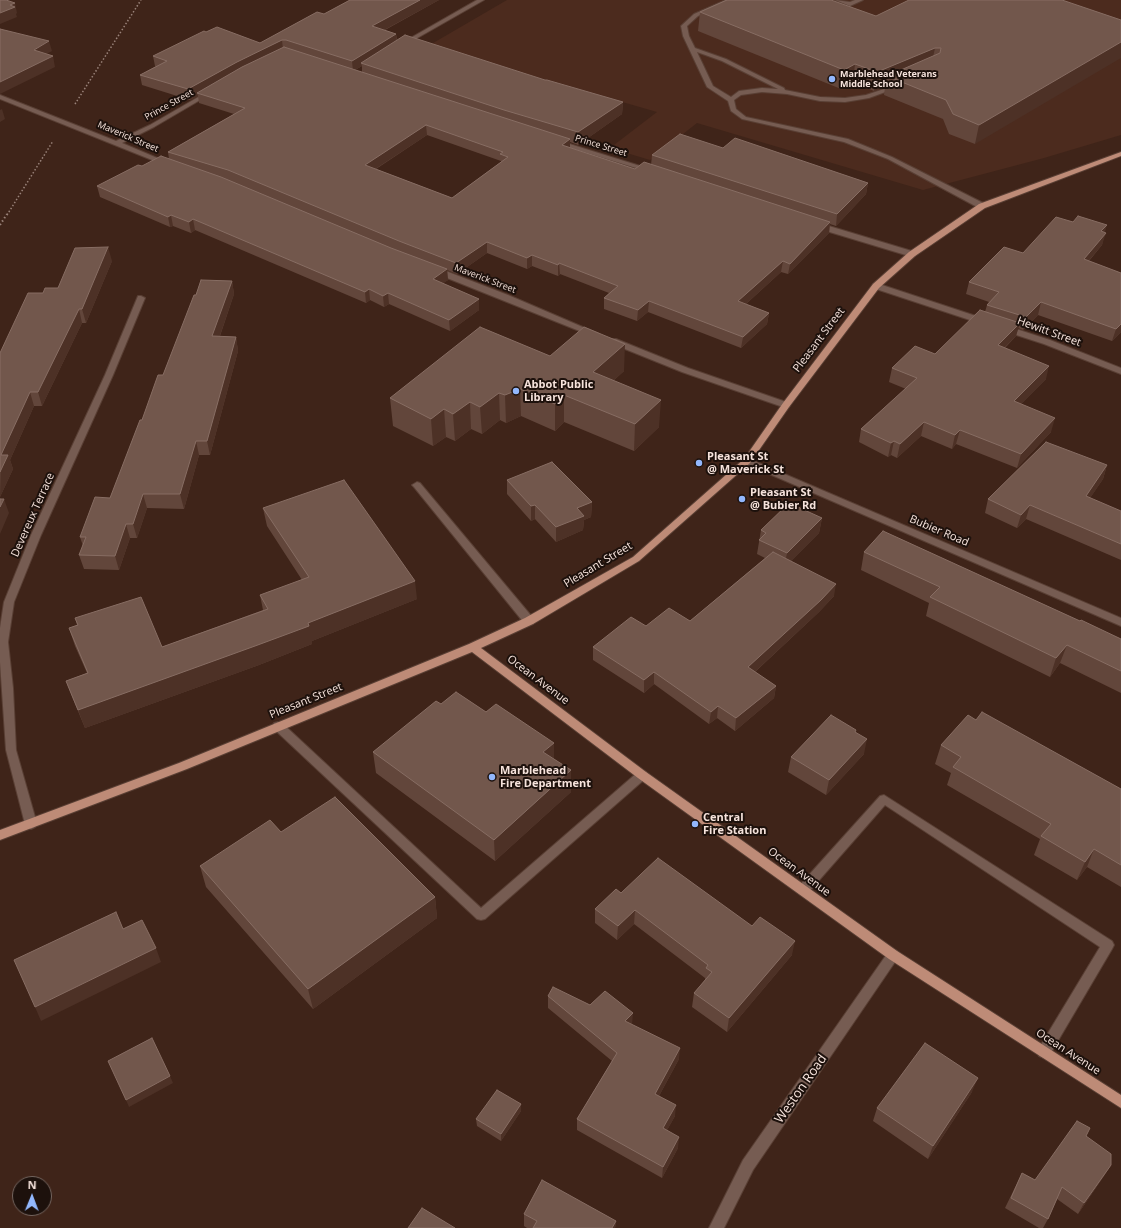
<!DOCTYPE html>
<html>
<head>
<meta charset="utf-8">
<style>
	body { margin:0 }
	#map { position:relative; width:1121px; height:1228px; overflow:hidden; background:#3f2419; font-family:"Open Sans",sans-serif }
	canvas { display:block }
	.north { position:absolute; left:12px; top:1176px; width:40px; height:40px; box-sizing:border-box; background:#1d110c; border:1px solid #74655f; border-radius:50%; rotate:1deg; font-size:11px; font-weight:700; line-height:16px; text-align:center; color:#f6e3dc }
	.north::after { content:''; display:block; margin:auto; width:14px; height:18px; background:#92b7fd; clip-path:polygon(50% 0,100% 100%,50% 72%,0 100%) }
</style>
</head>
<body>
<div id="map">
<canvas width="1121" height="1228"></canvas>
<div class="north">N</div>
</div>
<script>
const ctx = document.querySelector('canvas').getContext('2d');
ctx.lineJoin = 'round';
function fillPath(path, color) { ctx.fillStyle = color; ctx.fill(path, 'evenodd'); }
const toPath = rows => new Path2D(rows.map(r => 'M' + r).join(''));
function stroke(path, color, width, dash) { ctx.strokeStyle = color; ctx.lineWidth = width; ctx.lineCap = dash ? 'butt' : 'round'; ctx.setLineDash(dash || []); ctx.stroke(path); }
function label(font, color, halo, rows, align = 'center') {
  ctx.font = font + ' "Open Sans",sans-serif'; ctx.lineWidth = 4; ctx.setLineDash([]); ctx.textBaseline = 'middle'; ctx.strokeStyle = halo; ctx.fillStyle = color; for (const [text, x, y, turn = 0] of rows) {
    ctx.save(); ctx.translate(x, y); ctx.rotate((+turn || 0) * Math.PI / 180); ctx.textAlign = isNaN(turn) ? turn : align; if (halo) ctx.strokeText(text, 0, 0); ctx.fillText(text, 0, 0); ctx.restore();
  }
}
fillPath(toPath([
	[507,0,1121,0,1121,135,1044,158,923,190,697,123,650,160,610,148,657,112,428,46]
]), '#4c2b1e');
const service = toPath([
	[726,0,734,0,698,16,687,26,689,36,695,48,726,59,784,88,785,90,820,97,845,98,866,95,896,85,899,87,869,98,845,102,820,101,787,94,762,92,741,95,734,100,736,109,746,117,848,139,892,157,985,204,985,208,979,208,888,159,844,142,742,119,731,111,728,101,707,87,683,36,681,26,694,14,726,0],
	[697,52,722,61,778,89,762,88,739,91,731,97,713,86,697,52],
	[835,0,850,2,855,0,863,0,850,6,835,0],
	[417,482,420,483,533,618,534,621,533,624,525,624,414,487,412,485,417,482],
	[278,722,282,723,481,908,638,772,642,771,646,772,648,775,646,778,485,919,481,920,477,919,274,729,273,726,274,723,278,722],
	[884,795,1112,941,1114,945,1112,949,1049,1056,1044,1058,1039,1056,1038,1052,1039,1048,1100,947,885,805,807,894,803,895,799,894,797,890,799,886,880,796,884,795]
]);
const minor = toPath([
	[477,0,484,0,405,45,400,44,477,0],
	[207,92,212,93,154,127,122,143,169,163,170,164,167,166,0,99,0,95,116,141,150,125,207,92],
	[557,140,653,170,655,171,649,172,555,143,554,142,557,140],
	[813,223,819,223,915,252,916,254,915,256,909,256,813,227,813,223],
	[432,268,438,268,508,295,599,334,598,336,592,336,432,272,432,268],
	[873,284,879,284,988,320,989,322,985,324,982,324,873,288,873,284],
	[138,296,141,296,145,298,113,375,41,535,14,602,8,642,13,688,16,750,37,824,35,827,31,829,27,827,25,824,6,750,0,662,0,628,4,602,31,535,105,375,138,296],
	[1001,326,1007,326,1050,340,1121,368,1121,374,1044,344,1001,330,1001,326],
	[610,339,616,339,688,368,789,403,790,405,789,407,783,407,682,372,610,343,610,339],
	[747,458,1121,618,1121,626,744,463,743,461,747,458],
	[893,950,897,951,899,955,897,959,753,1170,724,1228,709,1228,743,1160,889,951,893,950]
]);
const primary = toPath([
	[1121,152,1121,156,985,208,915,256,879,288,789,407,750,463,639,561,533,624,481,648,646,772,897,951,1121,1095,1121,1108,889,959,638,778,472,652,187,769,0,840,0,830,179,763,469,644,525,618,633,557,744,459,783,403,873,284,909,252,979,204,1121,152]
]);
stroke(service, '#593f34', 2);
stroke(minor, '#593f34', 2);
stroke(primary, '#593f34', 2);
stroke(toPath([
	[75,104,141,0],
	[7,215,53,141]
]), '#998279', 1.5, [1.5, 2]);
stroke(toPath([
	[0,225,7,214]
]), '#998279', 2, [1.5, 2.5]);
fillPath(service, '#765c52');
fillPath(minor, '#765c52');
fillPath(primary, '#be8b77');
fillPath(toPath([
	[350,0,439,0,385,30,396,34,397,40,623,102,622,114,578,145,570,142,570,148,635,169,651,165,652,155,723,148,868,183,866,194,836,226,830,224,829,233,788,274,781,272,746,304,769,313,767,324,741,348,648,312,637,321,604,309,604,298,609,293,560,274,558,276,532,266,527,269,487,253,457,274,447,270,448,280,443,283,479,310,450,331,389,304,384,307,370,300,366,303,195,230,191,233,173,226,170,227,100,197,97,186,142,166,169,159,168,152,234,114,199,103,198,96,190,100,142,85,140,75,156,66,155,66,153,56,260,43,324,14],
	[362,66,362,72,355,70],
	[427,135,501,161,501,162,452,198,376,169],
	[1062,0,975,144,949,134,943,119,884,95,885,87,874,91,853,82,841,89,698,31,700,12,876,16],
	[1105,232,1102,245,1089,261,1121,273,1121,332,1112,341,1038,315,1023,330,1018,328,1016,336,1005,348,1046,379,1021,404,1051,432,1017,468,956,444,952,449,921,436,897,458,891,455,888,457,859,442,861,429,906,389,889,382,892,368,935,354,985,312,987,305,989,302,966,294,969,282,1023,253],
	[112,261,86,323,82,323,42,406,34,406,10,460,13,469,0,497,0,353,58,288],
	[232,281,234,294,220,336,236,337,238,351,210,455,199,455,184,509,147,508,137,538,130,538,119,570,84,569,79,555,83,546,80,537,110,498,142,420,163,375,196,295],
	[550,356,624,371,613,381,659,427,634,451,564,422,555,431,521,416,506,423,500,420,482,434,471,429,455,441,446,437,433,446,393,426,390,398],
	[1107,465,1103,479,1090,498,1121,511,1121,560,1026,519,1017,528,985,513,988,499],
	[507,480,592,502,591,517,584,520,583,530,556,542,535,519,531,521,507,494],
	[263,508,417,599,312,641,312,644,259,665,85,728,73,699,66,681,87,673,75,646,69,628,77,625,75,618,162,647,263,610,260,595,302,580,267,526],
	[822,518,819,533,791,561,834,596,819,612,755,672,776,686,774,698,735,731,717,718,709,724,654,684,644,693,593,660,593,647,646,626,690,621,765,558,757,554,761,530],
	[864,552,1080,621,1121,639,1121,693,1060,663,1050,677,926,616,929,603,861,570],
	[441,704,571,770,571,792,495,861,376,773,373,752],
	[976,720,1121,789,1121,887,1087,867,1077,880,1034,855,1040,839,947,785,951,773,935,764,941,745],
	[856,733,864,754,826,795,788,772,791,757],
	[281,832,435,897,437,918,313,1009,206,887,200,866],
	[621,893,792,955,727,1032,692,1007,694,993,705,980,705,978,634,924,617,940,595,923,595,909],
	[548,996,632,1025,679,1059,659,1096,675,1116,667,1130,678,1148,662,1178,577,1130,577,1119,612,1061,548,1008],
	[972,1092,928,1159,873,1121,877,1108],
	[521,1104,521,1111,501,1141,477,1126,476,1119],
	[1086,1136,1111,1165,1104,1176,1078,1214,1057,1199,1048,1219,1043,1228,1039,1228,1005,1208,1022,1173,1035,1180],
	[524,1214,616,1221,615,1228,527,1228,524,1226]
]), '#62463b');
fillPath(toPath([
	[420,0,439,0,373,36,372,26],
	[15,3,17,13,16,14,17,17,0,24,0,13,10,5],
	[396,34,397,44,361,63,362,66,353,71,352,61],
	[282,40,283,50,197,93,198,96,190,100,188,89,237,62],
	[49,41,52,51,36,60,34,50],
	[1121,42,1121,58,975,144,979,125],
	[935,48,931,67,887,76,885,87,874,91,877,72],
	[53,56,55,67,0,94,0,82],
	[855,64,853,82,841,89,844,70],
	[623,102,622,114,578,145,578,132],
	[2,109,5,119,0,122,0,110],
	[426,125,427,135,366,175,365,165],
	[570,139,570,150,562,145],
	[868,183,866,194,836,226,837,214],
	[171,215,173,226,170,227,168,217],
	[193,219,195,230,191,233,189,222],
	[830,222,829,233,788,274,790,264],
	[1107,225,1104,235,1106,233,1102,245,1080,271,1084,259,1101,231],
	[487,242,487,253,457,274,456,263],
	[108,247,112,261,86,323,82,309],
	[532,255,532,266,527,269,527,258],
	[783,261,781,272,737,312,738,301],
	[559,263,560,274,558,276,558,265],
	[447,269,448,280,433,290,433,279],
	[232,281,234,294,215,350,212,336],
	[369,289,370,300,366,303,365,292],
	[388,293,389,304,384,307,383,296],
	[479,299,479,310,450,331,449,320],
	[649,301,648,312,637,321,638,310],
	[1041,302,1038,315,1023,330,1026,317],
	[79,309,82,323,42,406,38,392],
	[769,313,767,324,741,348,743,337],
	[1020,323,1016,336,994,358,998,345],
	[1121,324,1121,332,1112,341,1116,329],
	[236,337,238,351,210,455,207,441],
	[625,344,624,371,593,399,593,372],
	[1049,366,1046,379,1010,415,1014,401],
	[520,389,521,416,506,423,505,395],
	[30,392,34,406,10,460,13,469,0,497,1,455],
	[499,393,500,420,482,434,480,407],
	[564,395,564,422,555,431,555,404],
	[661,400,659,427,634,451,635,424],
	[470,402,471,429,455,441,453,414],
	[444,409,446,437,433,446,431,419],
	[1055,418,1051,432,1017,468,1021,454],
	[924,422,921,436,897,458,900,444],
	[960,430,956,444,952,449,955,435],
	[196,441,199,455,184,509,180,494],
	[894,441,891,455,888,457,891,443],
	[1107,465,1103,479,1082,510,1086,496],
	[143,494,147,508,137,538,133,524],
	[4,499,9,513,0,534,0,507],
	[592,502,591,517,584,520,583,530,556,542,556,527,577,508],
	[535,505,535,519,531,521,531,506],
	[1030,505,1026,519,1017,528,1021,515],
	[822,518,819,533,784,568,787,553],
	[126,524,130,538,119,570,115,556],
	[415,581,417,599,312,641,312,644,259,665,85,728,78,710,308,623],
	[836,584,834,596,819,612,746,680,748,667],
	[1067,645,1060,663,1050,677,1056,658],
	[654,672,654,684,644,693,644,680],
	[776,686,774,698,735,731,736,718],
	[718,706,717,718,709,724,711,712],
	[867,739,864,754,826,795,829,780],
	[554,743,554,764,543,752],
	[571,770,571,792,495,861,494,840],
	[1094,849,1087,867,1077,880,1085,862],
	[435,897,437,918,313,1009,308,989],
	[635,910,634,924,617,940,618,926],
	[795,941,792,955,727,1032,729,1018],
	[156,948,161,962,41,1021,35,1007],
	[633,1013,632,1025,625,1021],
	[680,1048,679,1059,654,1105,655,1094],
	[170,1076,173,1083,129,1107,126,1100],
	[978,1078,972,1092,928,1159,933,1146],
	[521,1104,521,1111,501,1141,501,1134],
	[676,1105,675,1116,662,1139,663,1128],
	[679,1137,678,1148,662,1178,663,1167],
	[1111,1165,1104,1176,1078,1214,1084,1203],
	[616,1221,615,1228,612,1228]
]), '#4d3126');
const building = toPath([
	[0,0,6,0,15,3,10,5,15,7,0,13,0,0],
	[350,0,420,0,372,26,396,34,352,61,286,40,282,40,237,62,188,89,140,75,167,61,153,56,204,31,206,32,217,27,260,43,317,12,324,14,350,0],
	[727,0,831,0,876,16,909,0,1062,0,1121,20,1121,42,979,125,953,114,946,100,887,76,940,53,941,48,935,48,877,72,855,64,844,70,700,12,727,0],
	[0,29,49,41,34,50,53,56,0,82,0,29],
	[405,35,545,80,547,80,623,102,578,132,504,110,361,63,405,35],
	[284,47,570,139,562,145,635,169,644,162,830,222,790,264,783,261,738,301,769,313,743,337,649,301,638,310,604,298,618,286,559,263,558,265,532,255,527,258,487,242,456,263,399,241,228,170,168,152,245,108,197,93,242,67,284,47],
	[426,125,503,152,500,154,508,157,452,198,365,165,426,125],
	[680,134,723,148,735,138,868,183,837,214,652,155,680,134],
	[161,156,221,177,391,248,447,269,433,279,479,299,449,320,388,293,383,296,369,289,365,292,193,219,189,222,171,215,168,217,97,186,138,165,142,166,161,156],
	[1078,216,1107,225,1101,231,1106,233,1084,259,1121,273,1121,324,1116,329,1041,302,1026,317,987,305,999,292,969,282,1004,247,1023,253,1056,217,1073,222,1078,216],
	[108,247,82,309,79,309,38,392,30,392,1,455,8,455,0,472,0,353,28,293,43,293,45,288,58,288,75,248,108,247],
	[201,280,232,281,212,336,236,337,207,441,196,441,180,494,143,494,133,524,126,524,115,556,79,555,86,537,80,537,95,497,110,498,140,420,142,420,158,375,163,375,194,295,196,295,201,280],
	[980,310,1020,323,998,345,1049,366,1014,401,1055,418,1021,454,960,430,955,435,924,422,900,444,894,441,891,443,861,429,917,378,892,368,915,346,935,354,980,310],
	[480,327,550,356,584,327,625,344,593,372,661,400,635,424,564,395,555,404,520,389,505,395,499,393,480,407,470,402,453,414,444,409,431,419,390,398,480,327],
	[1046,442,1107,465,1086,496,1121,511,1121,544,1030,505,1021,515,988,499,1046,442],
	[552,462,592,502,577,508,584,516,556,527,535,505,531,506,507,480,552,462],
	[344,480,415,581,308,623,309,626,255,646,78,710,66,681,88,673,69,628,78,625,75,618,141,597,162,647,268,609,260,595,309,577,263,508,344,480],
	[0,499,4,499,0,507,0,499],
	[789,503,822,518,787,553,759,540,766,533,761,530,789,503],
	[883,531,1080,621,1081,620,1121,639,1121,671,1067,645,1056,658,930,597,940,587,864,552,883,531],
	[773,552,836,584,821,600,748,667,776,686,736,718,718,706,711,712,654,672,644,680,593,647,631,617,646,626,669,608,690,621,773,552],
	[456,692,486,712,496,704,554,743,543,752,571,770,494,840,373,752,436,701,441,704,456,692],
	[982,712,1121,789,1121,865,1094,849,1085,862,1041,836,1051,824,953,767,961,757,941,745,968,715,976,720,982,712],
	[831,715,856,730,855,732,867,739,829,780,791,757,831,715],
	[335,797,435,897,308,989,200,866,270,820,281,832,335,797],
	[658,858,752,926,760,917,795,941,729,1018,694,993,712,972,706,968,708,965,635,910,618,926,595,909,616,889,621,893,658,858],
	[116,912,123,929,142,920,156,948,35,1007,14,960,116,912],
	[553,987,590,1005,605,991,633,1013,625,1021,680,1048,655,1094,676,1105,663,1128,679,1137,663,1167,577,1119,617,1053,548,996,553,987],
	[152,1038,170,1076,126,1100,108,1061,152,1038],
	[925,1043,978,1078,933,1146,877,1108,925,1043],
	[497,1090,521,1104,501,1134,476,1119,497,1090],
	[1077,1121,1090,1128,1086,1136,1111,1154,1111,1165,1084,1203,1062,1187,1048,1219,1011,1198,1022,1173,1035,1180,1077,1121],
	[542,1180,616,1221,612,1228,533,1228,537,1221,524,1214,542,1180],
	[422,1208,455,1228,408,1228,422,1208]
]);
fillPath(building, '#72574c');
stroke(building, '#876d63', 1);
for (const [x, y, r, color] of [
	[832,79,4,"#92b7fd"],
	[516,391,4,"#92b7fd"],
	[699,463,4,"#92b7fd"],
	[742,499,4,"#92b7fd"],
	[492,777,4,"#92b7fd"],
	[695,824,4,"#92b7fd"]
]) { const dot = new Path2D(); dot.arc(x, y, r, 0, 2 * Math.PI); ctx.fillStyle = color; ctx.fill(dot); stroke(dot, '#1d110c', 1.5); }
label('bold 9px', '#f6e3dc', '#1d110c', [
	["Marblehead Veterans",840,74],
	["Middle School",840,84]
], 'left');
label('9px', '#f6e3dc', '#1d110c', [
	["Prince Street",169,105,-29],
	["Maverick Street",128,137,23],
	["Prince Street",601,146,17],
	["Maverick Street",485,279,21]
]);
label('11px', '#f6e3dc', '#1d110c', [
	["Hewitt Street",1049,332,20],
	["Pleasant Street",819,340,-53],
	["Devereux Terrace",33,515,-66],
	["Bubier Road",939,531,23],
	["Pleasant Street",598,565,-31],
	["Ocean Avenue",538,680,37],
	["Pleasant Street",306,701,-22],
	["Ocean Avenue",799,872,36],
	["Ocean Avenue",1068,1052,33]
]);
label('bold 11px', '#f6e3dc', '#1d110c', [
	["Abbot Public",524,385],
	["Library",524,398],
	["Pleasant St",707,457],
	["@ Maverick St",707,470],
	["Pleasant St",750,493],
	["@ Bubier Rd",750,506],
	["Marblehead",500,771],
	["Fire Department",500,784],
	["Central",703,818],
	["Fire Station",703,831]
], 'left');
label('13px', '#f6e3dc', '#1d110c', [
	["Weston Road",801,1089,-55]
]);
</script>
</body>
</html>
